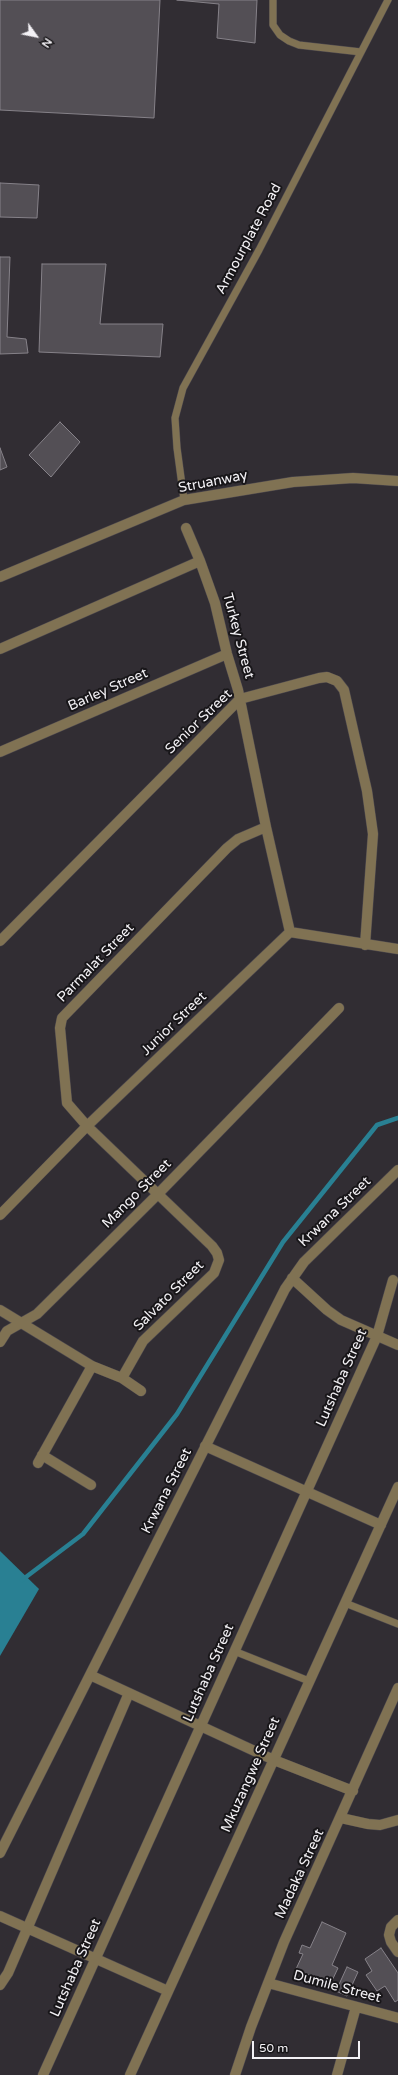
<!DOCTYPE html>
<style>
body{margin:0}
#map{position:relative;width:398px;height:2075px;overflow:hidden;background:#312d33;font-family:"Varela Round",sans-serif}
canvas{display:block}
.north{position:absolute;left:16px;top:16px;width:40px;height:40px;-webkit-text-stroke:3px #181619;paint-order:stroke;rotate:123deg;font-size:11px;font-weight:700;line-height:16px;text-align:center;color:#f3f1f5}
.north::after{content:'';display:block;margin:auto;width:14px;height:18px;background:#f3f1f5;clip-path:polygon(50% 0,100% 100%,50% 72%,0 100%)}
.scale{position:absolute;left:252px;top:2041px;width:108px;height:18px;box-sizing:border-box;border:2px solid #f3f1f5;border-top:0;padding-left:5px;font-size:12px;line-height:14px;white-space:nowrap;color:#f3f1f5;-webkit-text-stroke:3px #181619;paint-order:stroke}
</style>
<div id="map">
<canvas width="398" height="2075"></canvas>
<div class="north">N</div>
<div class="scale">50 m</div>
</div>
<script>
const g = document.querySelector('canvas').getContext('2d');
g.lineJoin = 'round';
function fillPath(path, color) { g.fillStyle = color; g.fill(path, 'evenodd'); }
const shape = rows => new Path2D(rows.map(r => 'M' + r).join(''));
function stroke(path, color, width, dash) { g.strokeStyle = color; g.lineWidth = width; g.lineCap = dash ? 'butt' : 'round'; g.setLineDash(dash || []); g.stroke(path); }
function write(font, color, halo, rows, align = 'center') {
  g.font = font + ' "Varela Round",sans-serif'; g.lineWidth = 4; g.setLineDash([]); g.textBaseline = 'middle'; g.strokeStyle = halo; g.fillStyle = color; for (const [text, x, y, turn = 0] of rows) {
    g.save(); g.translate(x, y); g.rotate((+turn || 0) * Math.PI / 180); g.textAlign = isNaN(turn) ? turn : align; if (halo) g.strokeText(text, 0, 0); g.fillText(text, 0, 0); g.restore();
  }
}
fillPath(shape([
 [0,1551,39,1589,0,1656]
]), '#298093');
stroke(shape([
 [22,1580,83,1534,177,1414,283,1242,377,1125,398,1118]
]), '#298093', 4.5);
const building = shape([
 [0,0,160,0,154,118,0,110,0,0],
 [177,0,257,0,255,43,217,38,219,4,177,0],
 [0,183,39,185,37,218,0,217,0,183],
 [0,257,10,257,7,337,26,339,28,353,0,354,0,257],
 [42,264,106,264,100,324,163,324,160,357,39,352,42,264],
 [60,422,80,442,51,477,29,455,60,422],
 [0,448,7,467,0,470,0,448],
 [322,1922,346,1933,332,1965,338,1968,330,1985,296,1969,303,1954,299,1953,302,1945,310,1948,322,1922],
 [381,1948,398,1973,398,2000,395,2002,385,1986,377,1991,366,1975,372,1971,365,1959,381,1948],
 [347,1967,358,1972,347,1996,336,1991,347,1967]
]);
fillPath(building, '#534f55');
stroke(building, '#868289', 1);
const service = shape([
 [273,0,273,25,280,35,289,41,299,45,361,52],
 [184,500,177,448,175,418,183,388,259,250,388,0],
 [345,1603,398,1624],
 [234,1651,309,1681]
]);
const minor = shape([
 [186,528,200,561],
 [0,649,200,561,215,603,227,654,238,690,266,827,290,932],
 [0,752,227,654],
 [0,941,240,699,319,678,327,677,337,681,344,690,367,791,373,834,365,945],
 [0,1215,87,1126,290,932,398,949],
 [292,1278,327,1310,341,1320,398,1345],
 [0,1310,92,1366,122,1378,141,1391],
 [0,1342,7,1331,37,1314,158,1194,339,1008],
 [122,1378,143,1341,214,1273,219,1260,217,1253,212,1246,87,1126,67,1103,60,1028,62,1018,227,848,238,839,266,827],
 [205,1446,381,1525],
 [42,1455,91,1485],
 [38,1463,92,1366],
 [90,1675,274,1760,353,1791],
 [341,1818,368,1824,380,1825,398,1820],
 [0,1853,285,1289,304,1262,398,1170],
 [0,1916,168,1991],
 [398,1920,391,1927,389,1935,391,1942,398,1952],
 [268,1983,398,2018],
 [0,1985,8,1973,129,1693],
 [43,2075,377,1336,393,1280],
 [130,2075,398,1487],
 [235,2075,251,2027,284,1942,398,1688],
 [337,2075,356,2007]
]);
const tertiary = shape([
 [0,577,184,500,293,482,353,478,398,481]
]);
stroke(service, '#4c484e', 8);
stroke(minor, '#4c484e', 11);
stroke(tertiary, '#4c484e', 11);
stroke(service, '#807253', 7);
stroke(minor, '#807253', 10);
stroke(tertiary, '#807253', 10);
write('14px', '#f3f1f5', '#181619', [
 ["Armourplate Road",249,239,-62],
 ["Struanway",213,482,-11],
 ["Turkey Street",238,636,75],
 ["Barley Street",108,690,-24],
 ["Senior Street",199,722,-44],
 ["Parmalat Street",96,963,-46],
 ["Junior Street",174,1024,-44],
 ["Mango Street",137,1194,-45],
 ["Krwana Street",335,1212,-44],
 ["Salvato Street",169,1296,-45],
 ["Lutshaba Street",342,1378,-66],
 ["Krwana Street",167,1491,-63],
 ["Lutshaba Street",209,1673,-66],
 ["Mkuzangwe Street",251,1775,-66],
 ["Madaka Street",300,1874,-65],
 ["Lutshaba Street",76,1968,-66],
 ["Dumile Street",337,1987,15]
]);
</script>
